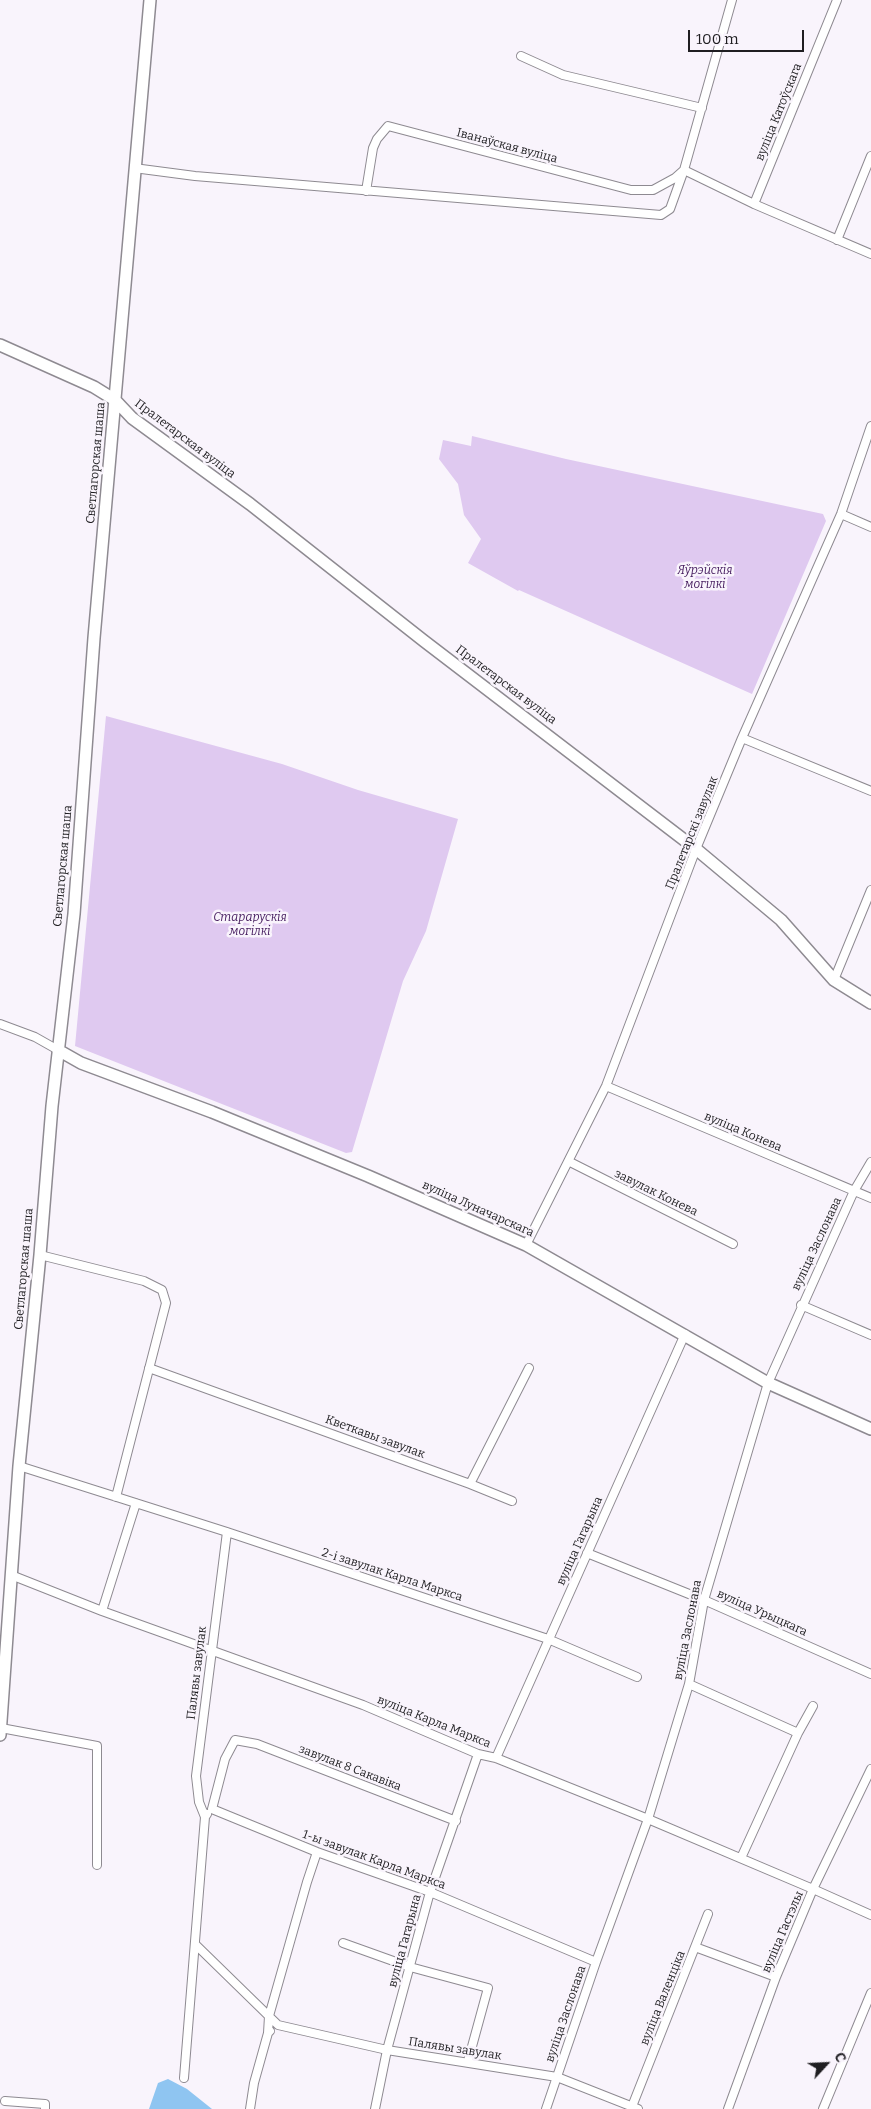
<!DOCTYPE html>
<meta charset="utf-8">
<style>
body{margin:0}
#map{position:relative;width:871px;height:2109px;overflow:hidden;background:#f9f4fc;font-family:Bitter,serif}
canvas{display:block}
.north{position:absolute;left:801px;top:2039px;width:50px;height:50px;-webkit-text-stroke:4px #f9f4fc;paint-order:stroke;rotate:65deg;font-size:14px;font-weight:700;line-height:20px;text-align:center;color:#1f1e21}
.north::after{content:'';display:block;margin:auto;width:18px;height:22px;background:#1f1e21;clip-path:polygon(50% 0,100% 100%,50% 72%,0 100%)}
.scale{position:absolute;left:688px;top:30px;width:116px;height:22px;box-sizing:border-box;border:2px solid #1f1e21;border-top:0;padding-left:6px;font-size:15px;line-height:18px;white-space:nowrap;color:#1f1e21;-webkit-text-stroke:4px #f9f4fc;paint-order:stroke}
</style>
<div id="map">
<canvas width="871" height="2109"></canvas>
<div class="north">С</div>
<div class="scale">100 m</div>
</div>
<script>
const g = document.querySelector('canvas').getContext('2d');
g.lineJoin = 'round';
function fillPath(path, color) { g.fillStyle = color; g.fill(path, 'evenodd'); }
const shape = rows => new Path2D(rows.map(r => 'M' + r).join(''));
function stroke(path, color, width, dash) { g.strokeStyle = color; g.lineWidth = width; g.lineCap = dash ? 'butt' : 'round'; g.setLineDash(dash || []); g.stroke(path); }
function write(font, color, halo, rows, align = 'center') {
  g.font = font + ' Bitter,serif'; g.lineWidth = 5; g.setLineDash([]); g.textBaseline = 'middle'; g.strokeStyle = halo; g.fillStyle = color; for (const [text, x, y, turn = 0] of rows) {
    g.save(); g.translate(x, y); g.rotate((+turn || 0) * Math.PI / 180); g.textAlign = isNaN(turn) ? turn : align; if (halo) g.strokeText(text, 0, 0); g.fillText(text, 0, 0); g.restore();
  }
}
fillPath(shape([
 [472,436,566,459,823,514,826,521,752,694,519,590,518,591,468,563,481,539,464,515,458,484,439,459,443,440,471,446],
 [106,716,282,764,358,790,458,819,426,931,403,981,352,1152,346,1153,75,1046]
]), '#dfc9f0');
fillPath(shape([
 [168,2079,187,2089,212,2109,149,2109,158,2083]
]), '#8fc5f1');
const street = shape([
 [521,56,563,75,702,108],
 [134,168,195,176,661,215,670,209,684,170,754,204,871,254],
 [366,191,373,148,377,139,388,126,631,190,653,190,675,178,684,170,732,0],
 [754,204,837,0],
 [837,240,871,156],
 [841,514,871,527],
 [742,738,871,791],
 [834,980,871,890],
 [0,1024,35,1037,58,1050],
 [606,1086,871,1198],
 [570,1162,733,1244],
 [526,1245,606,1086,696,849,742,738,841,514,871,426],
 [40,1255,144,1281,162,1290,166,1303,116,1497],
 [801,1305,871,1335],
 [149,1368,470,1484,529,1368],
 [19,1466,227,1532,548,1639,637,1677],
 [470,1484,512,1501],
 [587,1553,704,1600,871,1674],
 [11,1575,102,1611,363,1705,478,1754,496,1758,648,1819,813,1889,871,1915],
 [102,1611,136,1503],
 [689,1684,798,1733],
 [1,1728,97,1746,97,1865],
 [496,1758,685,1334],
 [205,1817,199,1802,196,1776,227,1532],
 [456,1821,257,1744,235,1740,225,1759,212,1809,317,1852,430,1892,596,1962],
 [741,1858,798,1733,813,1706],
 [343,1943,410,1967,488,1988,468,2061],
 [196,1945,278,2025,387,2050,557,2077,638,2109],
 [695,1947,708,1914],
 [268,2033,269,2016,307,1882,317,1852],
 [184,2078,205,1817,207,1814],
 [5,2101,45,2104,45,2109],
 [250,2109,254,2083,268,2033,270,2031],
 [375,2109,387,2050,430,1892,478,1754],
 [546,2109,596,1962,648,1819,689,1684,704,1600,768,1383,854,1191,871,1162],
 [631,2109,695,1947,776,1977],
 [728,2109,776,1977,813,1889,871,1769],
 [823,2109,871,1993]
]);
const secondary = shape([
 [0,345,94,387,115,400,132,418,250,504,424,641,696,849,781,920,834,980,871,1003],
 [58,1050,81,1063,212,1112,368,1176,526,1245,768,1383,871,1429],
 [0,1735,19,1466,40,1255,52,1106,74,914,94,638,150,0]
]);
stroke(street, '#8e8a91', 10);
stroke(secondary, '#8e8a91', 14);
stroke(street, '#fff', 8);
stroke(secondary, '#fff', 11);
write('12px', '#1f1e21', '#f9f4fc', [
 ["вуліца Катоўскага",779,112,-68],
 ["Іванаўская вуліца",507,146,15],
 ["Пралетарская вуліца",185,439,37],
 ["Светлагорская шаша",96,463,-85],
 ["Пралетарская вуліца",506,685,37],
 ["Пралетарскі завулак",692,833,-68],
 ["Светлагорская шаша",63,866,-85],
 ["вуліца Конева",743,1132,23],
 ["завулак Конева",656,1193,26],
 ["вуліца Луначарскага",478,1209,24],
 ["вуліца Заслонава",817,1244,-65],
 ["Светлагорская шаша",24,1269,-85],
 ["Кветкавы завулак",375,1437,20],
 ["вуліца Гагарына",580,1541,-66],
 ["2-і завулак Карла Маркса",392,1575,18],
 ["вуліца Урыцкага",762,1613,24],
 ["вуліца Заслонава",688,1630,-79],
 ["Палявы завулак",197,1673,-83],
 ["вуліца Карла Маркса",434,1722,22],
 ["завулак 8 Сакавіка",350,1768,21],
 ["1-ы завулак Карла Маркса",374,1860,20],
 ["вуліца Гастэлы",783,1932,-67],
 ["вуліца Гагарына",405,1941,-75],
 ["вуліца Валенціка",663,1998,-68],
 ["вуліца Заслонава",566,2014,-71],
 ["Палявы завулак",455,2049,9]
]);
write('italic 12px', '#492162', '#f9f4fc', [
 ["Яўрэйскія",705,571],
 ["могілкі",705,585],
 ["Старарускія",250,918],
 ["могілкі",250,932]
]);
</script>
